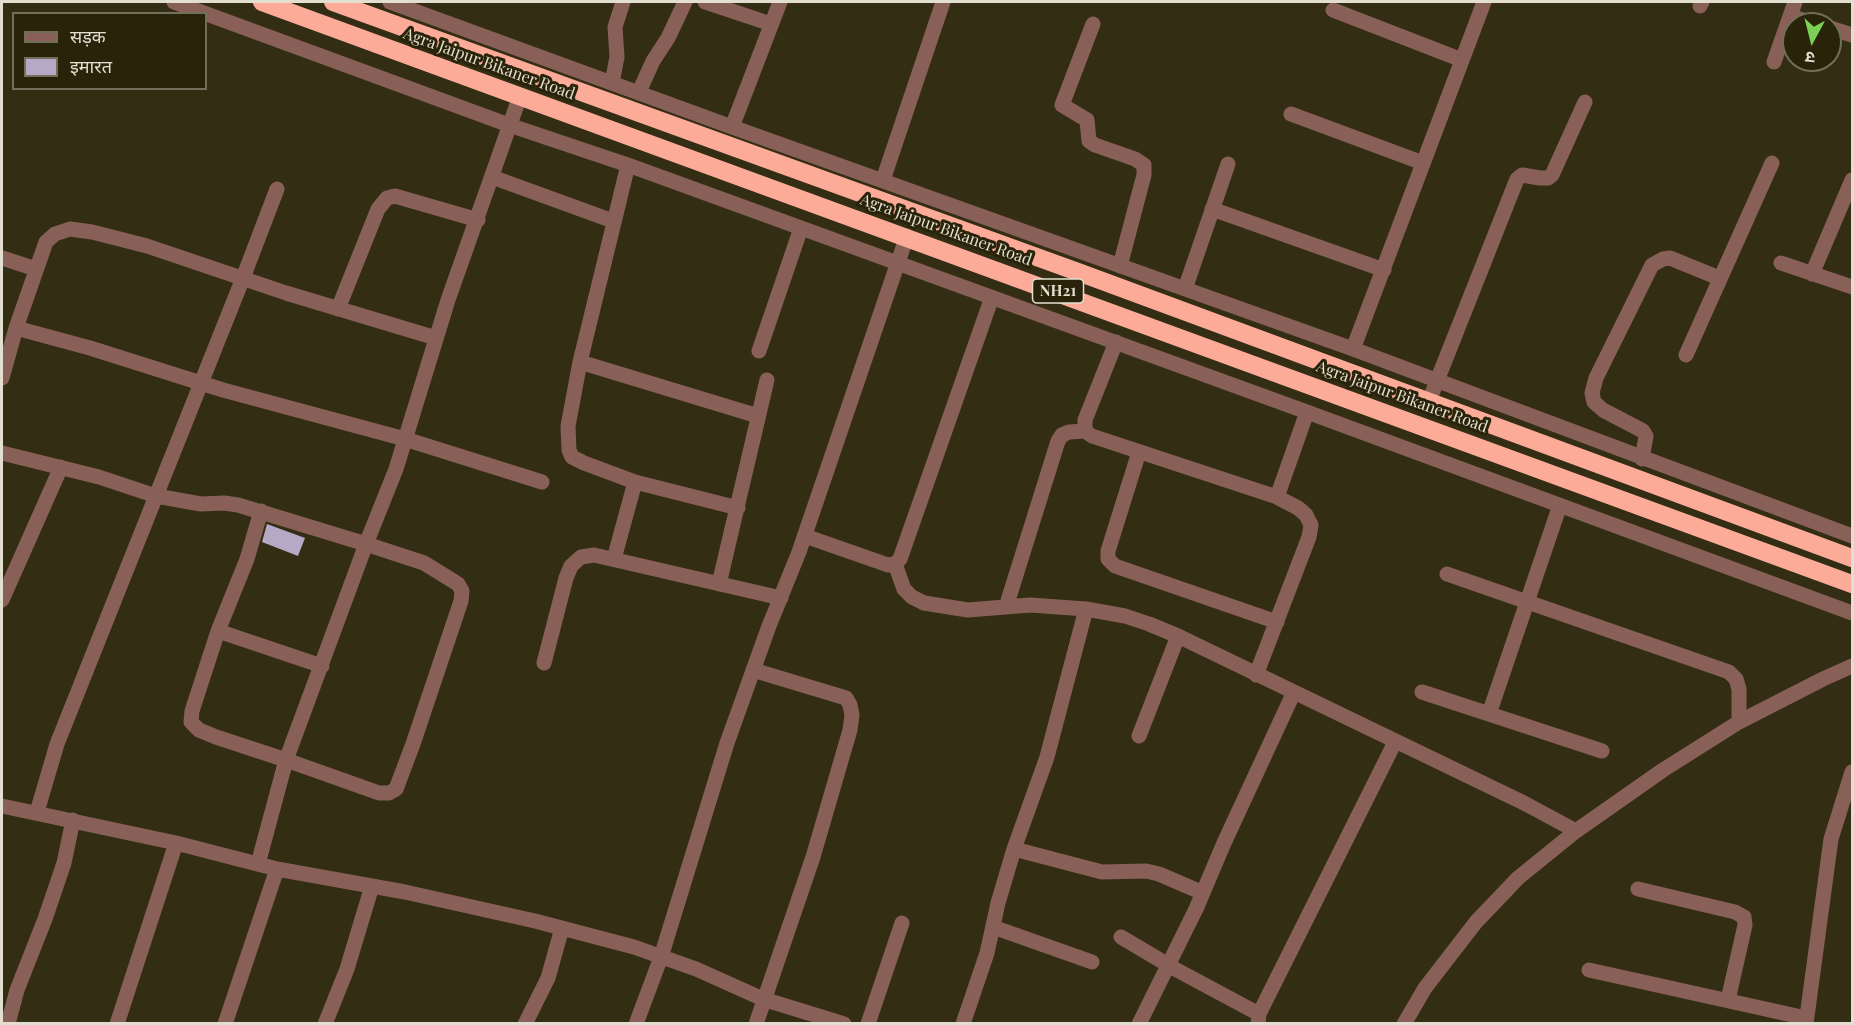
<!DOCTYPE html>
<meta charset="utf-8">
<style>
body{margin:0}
#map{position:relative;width:1854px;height:1025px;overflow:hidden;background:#332d14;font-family:"Playfair Display","Noto Sans Devanagari",serif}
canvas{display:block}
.frame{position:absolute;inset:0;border:3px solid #e3dfd0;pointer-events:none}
.legend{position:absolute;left:12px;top:12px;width:195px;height:78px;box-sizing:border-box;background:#29230a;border:2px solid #736e59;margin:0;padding:8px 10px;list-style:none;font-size:18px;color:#e3dfd0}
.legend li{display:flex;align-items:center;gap:12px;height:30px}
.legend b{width:30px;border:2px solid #736e59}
.north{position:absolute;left:1782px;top:12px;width:60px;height:60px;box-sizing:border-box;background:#29230a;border:2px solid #736e59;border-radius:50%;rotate:187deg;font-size:16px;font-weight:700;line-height:24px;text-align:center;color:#e3dfd0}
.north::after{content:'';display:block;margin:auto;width:21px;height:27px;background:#7ad156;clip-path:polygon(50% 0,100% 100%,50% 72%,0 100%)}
</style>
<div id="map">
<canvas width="1854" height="1025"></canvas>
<div class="frame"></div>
<ul class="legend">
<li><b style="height:8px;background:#896057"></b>सड़क</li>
<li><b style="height:16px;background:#b5a9c5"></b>इमारत</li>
</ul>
<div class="north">उ</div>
</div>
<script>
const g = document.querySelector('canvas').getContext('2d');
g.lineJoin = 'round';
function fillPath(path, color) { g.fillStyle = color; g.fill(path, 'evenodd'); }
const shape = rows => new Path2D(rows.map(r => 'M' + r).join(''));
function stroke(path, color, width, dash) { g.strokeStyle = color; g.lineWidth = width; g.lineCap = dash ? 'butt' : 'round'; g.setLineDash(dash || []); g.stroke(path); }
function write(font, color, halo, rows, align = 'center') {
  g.font = font + ' "Playfair Display",serif'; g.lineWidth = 6; g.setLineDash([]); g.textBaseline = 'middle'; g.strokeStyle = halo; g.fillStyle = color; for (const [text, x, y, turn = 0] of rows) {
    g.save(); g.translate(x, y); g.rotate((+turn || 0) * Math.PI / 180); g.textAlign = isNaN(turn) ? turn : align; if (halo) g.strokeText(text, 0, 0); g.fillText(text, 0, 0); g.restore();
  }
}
fillPath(shape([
 [267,524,305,538,298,556,262,542]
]), '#b5a9c5');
stroke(shape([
 [174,2,509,125,628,165,1307,412,1852,613],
 [390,2,732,127,1353,349,1852,536],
 [705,2,771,24],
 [1700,6,1702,2],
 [1333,10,1462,60],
 [1790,16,1815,24],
 [1093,24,1062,105,1087,120,1089,141,1095,145,1135,159,1144,165,1144,175,1120,266],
 [1830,28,1852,35],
 [1774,62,1795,2],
 [612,83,617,57,615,27,623,2],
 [639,92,653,61,668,38,685,2],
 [1291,114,1423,163],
 [732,127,780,2],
 [628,165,580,362,568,426,569,450,572,457,584,463,635,482,738,508],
 [492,177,613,221],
 [883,180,943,2],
 [1212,209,1384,270],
 [2,258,36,269],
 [1781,263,1852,287],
 [1812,274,1852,180],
 [1185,289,1228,164],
 [338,309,378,209,387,198,395,196,478,220],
 [16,328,90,348,223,390,405,439,542,482],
 [1116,342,1085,420,1085,431,1092,436,1277,497,1298,508,1306,515,1311,525,1309,537,1256,675],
 [1353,349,1484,2],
 [759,351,801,228],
 [1686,355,1772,163],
 [580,362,758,416],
 [2,378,16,328,46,242,55,234,70,229,92,232,147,246,286,293,436,338],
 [1429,401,1517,179,1522,175,1540,178,1548,178,1552,175,1585,102],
 [1139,452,1108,551,1108,559,1115,566,1277,622],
 [2,453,99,477,156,496,201,504,224,503,238,505,366,544,396,469,448,300,520,96],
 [1642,459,1646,436,1643,431,1603,410,1594,402,1592,393,1596,378,1652,265,1663,259,1670,258,1719,278],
 [1277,497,1307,412],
 [805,536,888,565,895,564,900,559,992,297],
 [614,559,635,482],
 [895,564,904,589,912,597,924,603,968,610,1030,605,1086,609],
 [1447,574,1729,672,1736,679,1739,689,1739,722],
 [719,584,767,380],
 [2,600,61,467],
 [1006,607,1058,441,1062,435,1069,432,1085,431],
 [218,631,322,666],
 [544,663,566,578,571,566,581,557,594,555,781,598],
 [753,670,846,698,850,705,852,715,850,730,813,857,756,1024],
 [1422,692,1602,751],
 [1489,714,1560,505],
 [1139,736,1178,636],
 [2,806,176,843,277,869,405,892,535,921,634,947,696,969,763,999,844,1024],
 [37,812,57,744,243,278,277,189],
 [1014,849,1102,872,1146,871,1159,874,1203,893],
 [258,864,286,760,366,544,424,563,458,584,462,591,461,601,413,744,396,789,389,793,379,793,334,777,286,760,216,737,199,730,191,722,192,711,218,631,247,559,261,511],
 [1638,889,1735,912,1744,917,1745,925,1728,1000],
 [993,927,1092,962],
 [1121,937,1175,969,1259,1014,1258,1024],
 [1589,970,1806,1018],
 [1259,1014,1395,742],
 [8,1024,17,990,45,919,64,863,73,820],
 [117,1024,176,843],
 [225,1024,277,869],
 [325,1024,347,969,372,886],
 [525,1024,548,978,562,928],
 [636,1024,661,957,727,743,769,626,799,552,907,236],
 [868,1024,902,923],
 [963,1024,987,953,998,903,1014,849,1047,757,1086,609,1125,616,1149,624,1178,636,1524,803,1576,831],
 [1139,1024,1196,909,1224,843,1294,692],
 [1404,1024,1425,988,1476,922,1518,878,1576,831,1663,770,1739,722,1823,679,1852,666],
 [1806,1024,1831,839,1852,772]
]), '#896057', 15);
stroke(shape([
 [262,2,1852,584],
 [333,2,1078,272,1852,558]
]), '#fcab99', 18);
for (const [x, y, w] of [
 [1058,291,51]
]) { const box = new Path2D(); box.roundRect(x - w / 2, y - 12, w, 24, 4.5); g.fillStyle = '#29230a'; g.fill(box); stroke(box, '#e3dfd0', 1.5); }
write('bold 15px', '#e3dfd0', null, [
 ["NH21",1058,291]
]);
write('16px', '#e3dfd0', '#29230a', [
 ["Agra Jaipur Bikaner Road",489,64,20],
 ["Agra Jaipur Bikaner Road",946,230,20],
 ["Agra Jaipur Bikaner Road",1402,397,20]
]);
</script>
